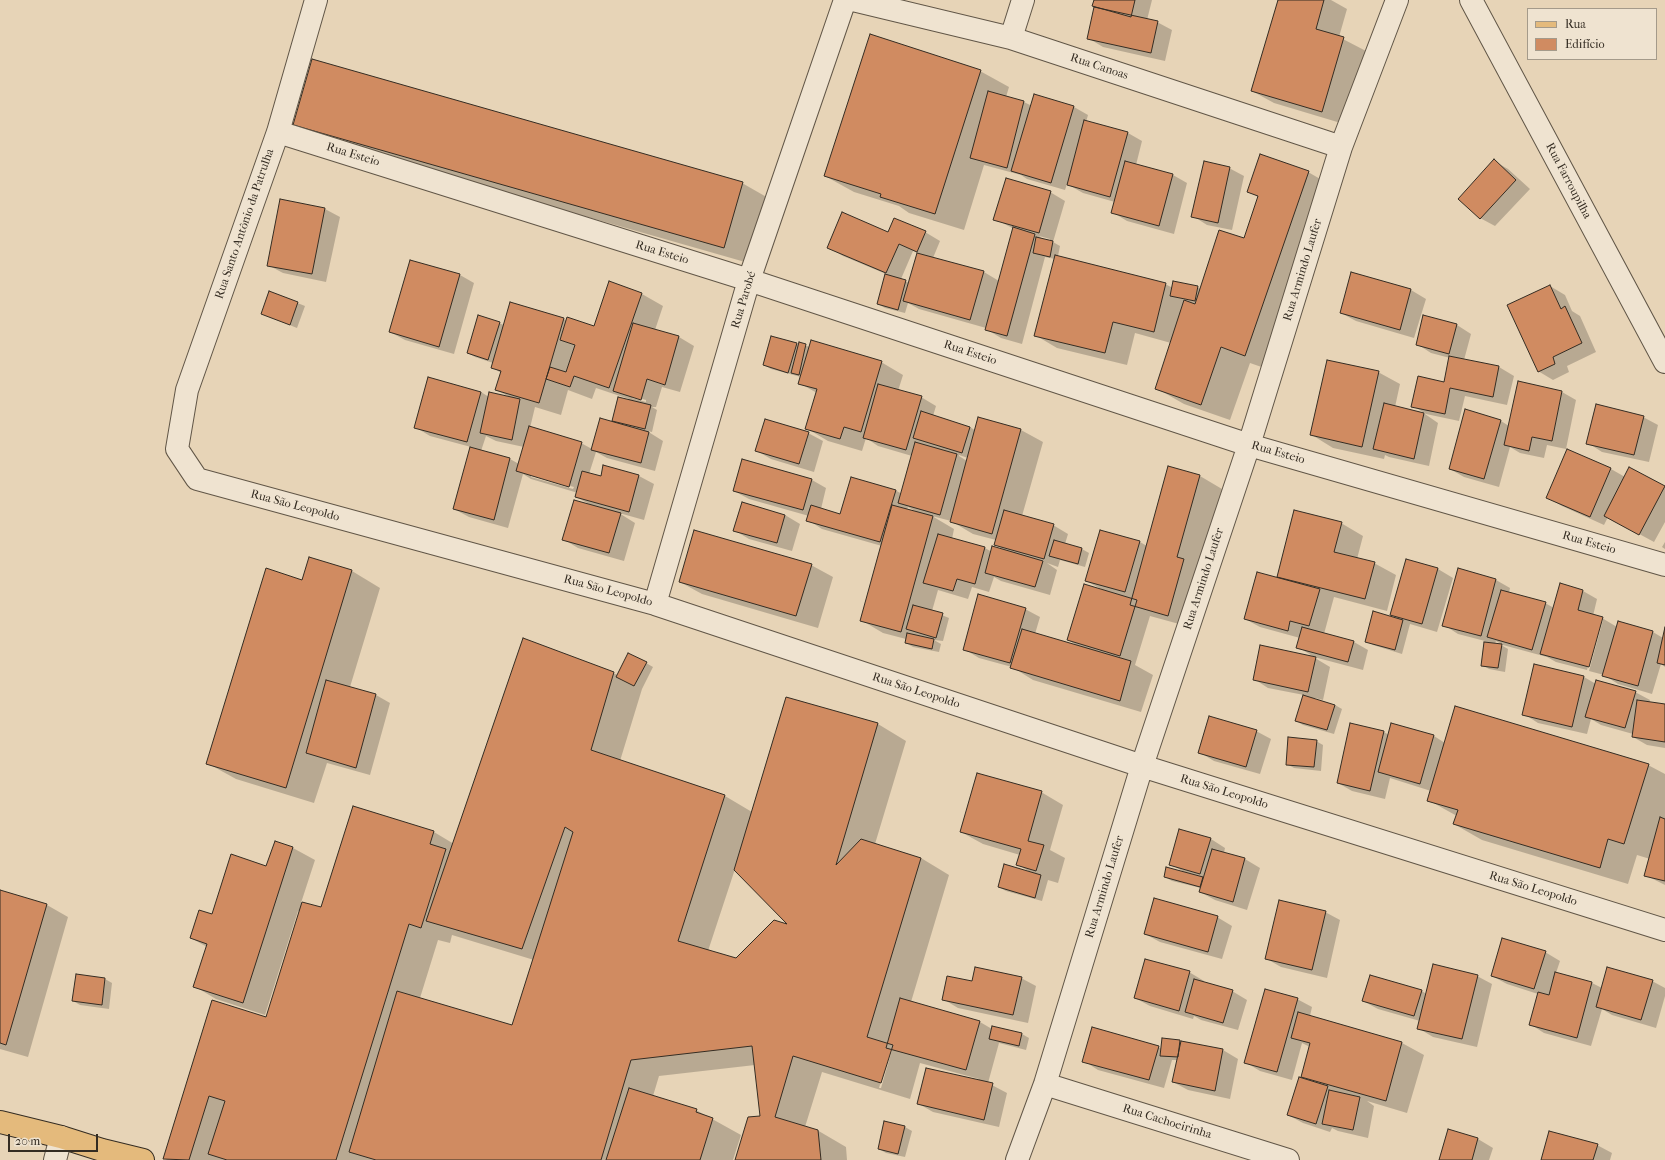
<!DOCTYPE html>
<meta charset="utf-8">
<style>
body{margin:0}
#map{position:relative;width:1665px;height:1160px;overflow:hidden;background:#e7d4b7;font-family:"IM FELL French Canon",serif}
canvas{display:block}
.legend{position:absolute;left:1527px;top:8px;width:130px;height:52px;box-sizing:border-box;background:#efe3d0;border:1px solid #a49a8a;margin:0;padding:5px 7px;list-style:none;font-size:12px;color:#342c22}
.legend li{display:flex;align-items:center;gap:8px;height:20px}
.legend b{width:20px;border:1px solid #a49a8a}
.scale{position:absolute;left:8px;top:1134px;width:90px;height:18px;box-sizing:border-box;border:2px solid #342c22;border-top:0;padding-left:5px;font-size:12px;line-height:14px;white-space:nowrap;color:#342c22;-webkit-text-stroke:3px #efe3d0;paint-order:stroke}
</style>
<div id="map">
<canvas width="1665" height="1160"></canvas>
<ul class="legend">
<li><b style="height:5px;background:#e4ba7c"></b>Rua</li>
<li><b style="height:11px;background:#d08b61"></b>Edifício</li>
</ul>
<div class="scale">20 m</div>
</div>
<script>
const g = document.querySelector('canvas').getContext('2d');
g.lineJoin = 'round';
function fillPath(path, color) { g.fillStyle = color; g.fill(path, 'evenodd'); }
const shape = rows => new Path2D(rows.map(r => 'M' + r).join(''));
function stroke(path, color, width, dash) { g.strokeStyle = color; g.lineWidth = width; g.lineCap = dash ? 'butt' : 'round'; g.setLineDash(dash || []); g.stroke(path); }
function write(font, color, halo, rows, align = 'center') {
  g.font = font + ' "IM FELL French Canon",serif'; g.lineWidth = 3.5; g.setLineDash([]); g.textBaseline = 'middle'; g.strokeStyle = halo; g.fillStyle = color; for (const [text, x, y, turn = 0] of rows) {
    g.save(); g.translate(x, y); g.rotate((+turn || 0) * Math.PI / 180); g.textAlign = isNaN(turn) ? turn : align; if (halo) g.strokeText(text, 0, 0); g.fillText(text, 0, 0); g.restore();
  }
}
fillPath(shape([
 [1095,0,1152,0,1147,20,1157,22,1172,30,1165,61,1103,47,1088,38,1095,7],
 [1279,0,1331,0,1347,9,1339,37,1366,51,1344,124,1274,103,1252,91],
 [980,71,1009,87,1006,97,1024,102,1032,106,1074,107,1088,115,1086,122,1128,133,1142,141,1136,165,1173,175,1187,183,1174,234,1127,221,1112,212,1115,202,1083,193,1067,184,1065,190,1027,179,1021,175,984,165,964,230,909,213,899,206,854,192,825,176],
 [294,124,742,183,770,199,752,264,322,141],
 [1494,161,1508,169,1530,189,1495,226,1480,218],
 [1229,168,1244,176,1232,230,1207,225,1193,216],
 [1308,172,1336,188,1273,371,1250,363,1230,420,1184,404,1156,388,1171,343,1135,333,1127,365,1057,348,1035,335,1055,259,1045,257,1022,344,1001,338,986,329,986,328,919,309,908,303,905,313,885,308,878,304,886,274,843,256,828,247,889,233,925,232,940,241,933,258,984,272,999,281,1014,229,995,219,1050,192,1065,201,1053,242,1060,246,1058,256,1165,284,1173,288,1197,287,1201,289,1244,240,1258,197,1249,192],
 [1039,236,1050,239,1050,241,1044,240],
 [913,251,918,253,909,283,901,279],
 [281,200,325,209,340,217,326,282,283,273,268,265],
 [1352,273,1411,290,1426,299,1414,338,1356,321,1341,313],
 [460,275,474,283,454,354,405,340,390,332],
 [1550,286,1565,295,1572,311,1580,316,1596,352,1567,366,1569,372,1553,380,1538,371],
 [270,292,305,306,297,328,262,314],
 [642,294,663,306,655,330,679,337,694,346,680,392,662,387,656,407,652,407,657,410,652,432,647,431,663,441,655,471,607,458,596,452,589,474,601,477,604,466,639,476,654,484,644,520,619,513,635,523,624,561,578,548,563,539,591,505,576,497,578,493,531,479,523,474,508,528,469,517,454,509,471,447,430,436,415,427,481,392,489,397,510,397,496,390,501,373,492,367,493,363,475,357,468,353,499,323,504,325,563,319,594,328],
 [596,388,629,399,613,420,619,424,592,449,581,443,530,428,535,407,561,415,568,390,592,399],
 [632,396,646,400,646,402,632,398],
 [486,436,496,441,524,447,519,464,510,459,481,451],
 [531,475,574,487,573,489,531,477],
 [1424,316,1457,325,1471,334,1464,360,1499,367,1514,376,1507,405,1465,396,1459,421,1426,414,1413,406,1445,383,1450,358,1431,353,1417,344],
 [797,344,881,362,903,375,898,391,921,397,936,406,933,416,970,427,976,431,1021,430,1043,442,1022,516,1053,525,1068,534,1065,544,1082,549,1089,553,1085,567,1060,560,1058,567,1047,563,1057,570,1050,595,1001,581,994,577,989,592,972,587,968,599,938,590,932,611,949,618,943,641,934,640,941,644,939,652,913,647,906,643,906,639,883,633,861,620,882,546,822,529,808,520,809,516,749,499,734,491,742,460,812,480,826,488,821,509,841,515,895,490,902,494,912,456,878,446,866,438,862,451,828,441,806,428,817,393,799,383,801,377,771,369,764,365],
 [959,455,968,458,967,461,959,456],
 [908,507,915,511,907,510],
 [932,516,951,521,973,534,996,540,995,544,1005,551,992,552,985,548,952,539,954,529],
 [1378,372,1400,384,1395,407,1425,414,1438,423,1429,466,1389,457,1385,455,1384,459,1333,448,1312,435],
 [1562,392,1576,400,1566,449,1547,445,1544,458,1520,453,1510,447,1499,487,1464,477,1450,469,1501,421,1509,426],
 [1643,417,1658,425,1649,462,1602,452,1588,443],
 [808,433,823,441,814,472,771,459,757,451],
 [1568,450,1611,469,1625,477,1630,468,1665,487,1665,522,1654,542,1608,517,1604,525,1562,506,1547,497],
 [1168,468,1200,476,1222,489,1199,569,1190,627,1150,616,1135,665,1153,675,1141,712,1033,680,1012,667,979,658,964,649,1025,609,1040,617,1035,634,1078,646,1068,640,1103,590,1086,581,1140,542,1147,546],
 [743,503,785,515,800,524,792,551,749,539,734,530],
 [1341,523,1363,536,1357,559,1374,563,1396,575,1387,611,1334,597,1324,634,1354,642,1368,650,1363,670,1314,657,1298,647,1300,638,1260,627,1245,619,1284,580,1278,576],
 [1665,542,1665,549,1662,547],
 [310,559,352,571,380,588,350,687,376,695,390,703,370,775,327,763,314,803,236,779,207,763,303,581],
 [1407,560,1438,569,1453,578,1437,632,1410,624,1402,654,1373,645,1366,641,1398,619,1391,615],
 [811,565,833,577,818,628,702,594,680,582],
 [1459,570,1496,580,1510,588,1509,593,1545,603,1554,608,1561,585,1583,591,1597,599,1593,616,1602,618,1617,627,1618,622,1653,632,1663,638,1665,631,1665,667,1661,664,1652,694,1618,684,1604,675,1589,671,1603,620,1601,620,1587,670,1556,662,1547,657,1503,645,1496,641,1495,644,1501,645,1508,649,1505,672,1489,669,1482,665,1485,641,1458,634,1444,625],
 [524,640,618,675,646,663,653,667,642,689,620,761,725,796,752,812,878,724,906,741,875,844,921,858,949,875,911,1002,980,1022,992,1029,1022,1034,1029,1038,1026,1050,999,1043,988,1083,1007,1093,999,1127,933,1112,919,1104,979,1081,979,1079,920,1063,910,1099,822,1072,805,1127,817,1130,846,1147,847,1160,737,1160,761,1117,755,1065,659,1076,653,1096,696,1110,741,1135,733,1160,167,1160,164,1158,213,1001,267,1018,300,912,298,911,265,1015,216,999,194,986,207,947,191,938,212,915,267,867,275,842,293,848,315,860,301,903,322,909,434,832,454,844],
 [735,869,790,926,736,960,708,951],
 [452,935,534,960,512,1027,420,998,438,940,450,943],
 [890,1050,892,1050,881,1088,879,1088],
 [1315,658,1330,667,1323,700,1315,698,1314,700,1335,705,1342,709,1334,734,1303,725,1296,721,1304,695,1268,688,1254,679],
 [1535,666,1584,677,1596,684,1635,692,1650,700,1649,703,1665,705,1665,748,1647,745,1633,737,1633,734,1601,725,1591,719,1587,734,1538,723,1524,714],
 [1351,724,1384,732,1389,735,1392,725,1434,736,1445,743,1648,765,1665,774,1665,885,1645,875,1650,859,1637,855,1628,884,1482,840,1454,824,1457,816,1428,800,1431,791,1390,778,1385,799,1352,791,1338,783],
 [1256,731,1271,739,1260,774,1214,761,1199,752],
 [1316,741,1323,745,1321,771,1294,768,1287,764],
 [1041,792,1063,805,1050,850,1065,858,1058,883,1048,880,1042,901,1006,891,999,887,1030,872,1017,864,1020,855,983,844,961,832],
 [1211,839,1225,848,1224,853,1245,859,1260,868,1247,910,1215,900,1200,892,1201,888,1172,881,1165,877,1184,872,1170,864],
 [0,891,47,905,68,917,28,1057,0,1049],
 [1325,912,1340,920,1327,978,1281,967,1267,959],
 [1217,917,1232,926,1222,959,1160,942,1145,934],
 [1545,952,1560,961,1556,973,1592,983,1602,988,1652,981,1665,988,1665,996,1656,1028,1612,1015,1602,1009,1591,1046,1544,1033,1530,1024,1538,994,1507,984,1492,976],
 [1189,972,1204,981,1203,983,1232,991,1247,1000,1238,1030,1201,1020,1194,1016,1193,1019,1150,1006,1135,998],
 [77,975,105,979,112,983,109,1009,80,1005,73,1001],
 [1477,976,1492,984,1477,1047,1433,1037,1418,1028,1420,1021,1378,1009,1363,1001,1422,991,1426,994],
 [1021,978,1036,986,1028,1023,958,1008,943,999,973,982],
 [1297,999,1312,1007,1310,1016,1402,1043,1424,1055,1407,1113,1367,1101,1374,1106,1368,1138,1338,1131,1332,1128,1330,1132,1303,1123,1288,1115,1308,1080,1302,1076,1310,1047,1302,1043,1292,1080,1260,1071,1245,1062],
 [1180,1041,1223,1050,1238,1059,1230,1099,1188,1090,1173,1082,1178,1060,1172,1060,1164,1088,1098,1070,1084,1061,1158,1047,1162,1049],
 [905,1127,912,1131,905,1157,886,1153,879,1149],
 [1448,1130,1478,1139,1493,1148,1489,1160,1440,1160],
 [1597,1145,1612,1153,1610,1160,1542,1160]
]), '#0003');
const building = shape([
 [1094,0,1135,0,1131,17,1092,6,1094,0],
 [1278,0,1324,0,1316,29,1344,37,1322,112,1251,91,1278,0],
 [1094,7,1158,21,1151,53,1087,39,1094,7],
 [870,34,981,70,935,214,880,197,881,194,824,176,870,34],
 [312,59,743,182,724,248,293,125,312,59],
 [988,91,1024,101,1007,168,970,158,988,91],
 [1034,94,1074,106,1051,183,1011,171,1034,94],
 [1084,120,1128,132,1110,197,1067,185,1084,120],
 [1260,154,1309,171,1245,356,1221,347,1201,405,1155,389,1184,300,1195,304,1219,230,1244,238,1258,196,1247,192,1260,154],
 [1494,159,1516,180,1480,219,1458,199,1494,159],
 [1125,161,1173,174,1159,226,1111,213,1125,161],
 [1204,161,1230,167,1218,223,1191,217,1204,161],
 [1006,178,1051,191,1039,233,993,220,1006,178],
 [280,199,325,208,312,274,267,266,280,199],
 [842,212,888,232,894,218,926,231,917,252,899,244,886,273,827,248,842,212],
 [1013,227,1035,234,1007,336,985,330,1013,227],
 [1036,237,1053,241,1050,257,1033,253,1036,237],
 [917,253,984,271,970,320,903,301,917,253],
 [1055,255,1166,283,1154,332,1113,322,1105,353,1034,336,1055,255],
 [410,260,460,274,439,347,389,332,410,260],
 [1351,272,1411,289,1400,330,1340,313,1351,272],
 [885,274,906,280,898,310,877,304,885,274],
 [609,281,642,293,609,388,574,376,570,387,546,379,550,367,566,372,575,345,560,340,567,317,594,326,609,281],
 [1173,281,1198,286,1195,301,1170,296,1173,281],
 [1550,285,1561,309,1565,306,1582,343,1553,357,1555,364,1538,372,1507,305,1550,285],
 [269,291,298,302,290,325,261,314,269,291],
 [510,302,564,318,539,403,495,390,501,371,491,368,510,302],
 [478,315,500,322,488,360,467,353,478,315],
 [1423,315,1457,324,1449,354,1416,345,1423,315],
 [633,323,679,336,665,385,647,379,641,400,613,391,633,323],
 [771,336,797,343,788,373,763,365,771,336],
 [811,340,882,361,861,432,844,427,840,439,805,429,817,389,798,384,811,340],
 [799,342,806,344,799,375,791,373,799,342],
 [1449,356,1499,366,1493,397,1450,388,1445,414,1411,407,1418,376,1444,382,1449,356],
 [1327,360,1379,371,1362,447,1310,435,1327,360],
 [428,377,481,392,467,442,414,428,428,377],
 [1518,381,1562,391,1552,441,1532,437,1529,451,1504,445,1518,381],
 [878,384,922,396,906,450,863,438,878,384],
 [489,392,520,399,512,440,480,433,489,392],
 [618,397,651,405,645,429,612,421,618,397],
 [1384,403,1424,413,1414,459,1373,449,1384,403],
 [1596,404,1644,416,1634,455,1586,444,1596,404],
 [1465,409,1501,420,1484,479,1449,469,1465,409],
 [921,411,970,427,962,453,913,438,921,411],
 [978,417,1021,429,992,534,950,522,978,417],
 [600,418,649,432,641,463,591,450,600,418],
 [765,419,809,432,799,464,755,451,765,419],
 [529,426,582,442,569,487,516,471,529,426],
 [915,442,957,454,940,515,898,503,915,442],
 [470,447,510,458,494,520,453,509,470,447],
 [1567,449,1611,468,1590,517,1546,498,1567,449],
 [742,459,812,479,803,510,733,491,742,459],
 [603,465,639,475,629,512,575,497,582,471,601,476,603,465],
 [1168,466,1200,475,1177,557,1184,559,1168,616,1130,605,1168,466],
 [1629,467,1665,486,1639,535,1604,516,1629,467],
 [851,477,896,490,880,542,806,521,811,505,840,514,851,477],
 [574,500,621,513,609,553,562,540,574,500],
 [742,502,785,515,777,543,733,531,742,502],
 [892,505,933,516,901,632,860,621,892,505],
 [1004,510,1054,524,1044,559,994,545,1004,510],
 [1294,510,1342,522,1334,552,1375,562,1365,599,1277,577,1294,510],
 [694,530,812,564,796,616,679,582,694,530],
 [1100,530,1140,541,1125,592,1085,581,1100,530],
 [938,534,985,547,975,584,957,579,953,591,923,583,938,534],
 [1054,540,1082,548,1078,564,1049,556,1054,540],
 [992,546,1043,561,1035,587,985,573,992,546],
 [309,557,352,570,286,788,206,764,266,568,302,580,309,557],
 [1406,559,1438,568,1422,624,1390,615,1406,559],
 [1458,568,1496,579,1481,636,1442,626,1458,568],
 [1257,572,1320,589,1309,626,1290,621,1288,631,1244,619,1257,572],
 [1560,583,1583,590,1578,610,1603,617,1589,667,1540,654,1560,583],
 [1084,584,1137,600,1120,656,1067,640,1084,584],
 [1501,590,1546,602,1532,650,1487,637,1501,590],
 [978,594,1026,608,1010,663,963,650,978,594],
 [913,605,943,613,936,638,906,629,913,605],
 [1373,611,1403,620,1395,650,1365,642,1373,611],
 [1618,621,1653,631,1638,686,1602,676,1618,621],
 [1302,627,1354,641,1348,662,1296,648,1302,627],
 [1665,627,1665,665,1657,663,1665,627],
 [1022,629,1131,661,1120,701,1010,668,1022,629],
 [907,633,934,639,932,649,905,643,907,633],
 [523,638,614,672,591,750,725,795,678,941,736,958,774,920,787,924,734,870,786,697,878,723,836,865,861,839,921,858,867,1037,893,1045,881,1083,793,1056,775,1117,818,1130,821,1160,735,1160,748,1117,760,1116,752,1046,631,1060,601,1160,376,1160,349,1152,397,991,512,1025,573,832,565,827,522,949,426,921,523,638],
 [1484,642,1502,644,1498,668,1481,666,1484,642],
 [1260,645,1316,657,1308,692,1253,680,1260,645],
 [628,653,647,662,634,686,616,677,628,653],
 [1534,664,1584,676,1572,727,1522,715,1534,664],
 [326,680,376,694,356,768,306,753,326,680],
 [1596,680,1636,691,1625,728,1585,717,1596,680],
 [1303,695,1335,705,1327,730,1295,721,1303,695],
 [1637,700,1665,704,1665,742,1632,737,1637,700],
 [1455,706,1649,764,1624,844,1608,839,1600,868,1453,824,1458,810,1427,801,1455,706],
 [1209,716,1257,730,1246,767,1198,753,1209,716],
 [1350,723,1384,731,1370,791,1337,783,1350,723],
 [1391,723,1434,735,1420,784,1378,772,1391,723],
 [1288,737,1317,740,1314,767,1286,765,1288,737],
 [977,773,1042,791,1028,841,1044,845,1036,871,1016,865,1021,849,960,832,977,773],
 [353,806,434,831,430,844,446,849,421,928,409,924,336,1160,227,1160,208,1154,225,1101,209,1096,189,1160,163,1159,212,1000,266,1017,302,902,321,907,353,806],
 [1660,817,1665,819,1665,881,1644,876,1660,817],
 [1179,829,1211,838,1200,874,1169,865,1179,829],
 [275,841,293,847,243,1003,193,987,207,944,190,938,199,910,212,914,231,854,266,866,275,841],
 [1212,849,1245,858,1233,902,1199,892,1212,849],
 [1004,864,1041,875,1035,898,998,887,1004,864],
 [1166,867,1203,877,1200,887,1164,877,1166,867],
 [0,890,47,904,6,1045,0,1043,0,890],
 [1154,898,1218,916,1208,952,1144,934,1154,898],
 [1279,900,1326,911,1312,970,1265,959,1279,900],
 [1502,938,1546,951,1534,989,1491,976,1502,938],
 [1145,959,1190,971,1179,1011,1134,998,1145,959],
 [1433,964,1478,975,1462,1039,1417,1029,1433,964],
 [975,967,1022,977,1013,1015,942,1000,947,976,972,981,975,967],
 [1607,967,1653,980,1641,1020,1596,1007,1607,967],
 [1555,972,1592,982,1577,1038,1529,1025,1538,992,1549,995,1555,972],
 [76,974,105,978,102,1005,72,1001,76,974],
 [1370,975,1422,990,1414,1016,1362,1001,1370,975],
 [1194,979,1233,990,1223,1023,1185,1012,1194,979],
 [1265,989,1298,998,1277,1072,1244,1063,1265,989],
 [900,998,980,1021,966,1070,886,1048,900,998],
 [1298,1012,1402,1042,1386,1101,1301,1077,1310,1043,1291,1038,1298,1012],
 [992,1026,1022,1033,1019,1046,989,1039,992,1026],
 [1092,1027,1159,1046,1149,1080,1082,1062,1092,1027],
 [1162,1038,1180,1040,1178,1057,1160,1056,1162,1038],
 [1181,1041,1223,1049,1215,1091,1172,1082,1181,1041],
 [926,1068,993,1083,984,1120,917,1104,926,1068],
 [1299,1077,1328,1086,1316,1124,1287,1115,1299,1077],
 [629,1088,697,1109,696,1112,713,1118,700,1160,606,1160,629,1088],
 [1329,1090,1360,1097,1353,1130,1322,1124,1329,1090],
 [884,1121,905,1126,898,1154,878,1149,884,1121],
 [1448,1129,1478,1138,1472,1160,1439,1160,1448,1129],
 [1549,1131,1598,1144,1593,1160,1541,1160,1549,1131]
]);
fillPath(building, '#d08b61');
stroke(building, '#342c22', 1);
const minor = shape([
 [316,0,278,132,187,390,177,449,197,479,655,604,1142,766,1665,930],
 [853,0,1011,38,1341,147],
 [1471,0,1665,362],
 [1011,38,1023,0],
 [278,132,749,280,1249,445,1665,565],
 [655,604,749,280,845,0],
 [1045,1084,1288,1160],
 [55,1160,61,1137],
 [1017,1160,1045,1084,1142,766,1249,445,1341,147,1397,0]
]);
const major = shape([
 [0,1122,61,1137,102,1150,143,1160]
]);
stroke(minor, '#615647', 24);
stroke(major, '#342c22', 24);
stroke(minor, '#efe3d0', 22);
stroke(major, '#e4ba7c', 22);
write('12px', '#342c22', '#efe3d0', [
 ["Rua Canoas",1099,67,18],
 ["Rua Esteio",353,155,17],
 ["Rua Farroupilha",1568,181,62],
 ["Rua Santo Antônio da Patrulha",245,224,-71],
 ["Rua Esteio",662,253,17],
 ["Rua Armindo Laufer",1303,270,-73],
 ["Rua Parobé",744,300,-73],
 ["Rua Esteio",970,353,18],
 ["Rua Esteio",1278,453,16],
 ["Rua São Leopoldo",295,506,15],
 ["Rua Esteio",1589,543,16],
 ["Rua Armindo Laufer",1204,579,-72],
 ["Rua São Leopoldo",608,591,15],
 ["Rua São Leopoldo",916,691,18],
 ["Rua São Leopoldo",1224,792,17],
 ["Rua Armindo Laufer",1105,887,-73],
 ["Rua São Leopoldo",1533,889,17],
 ["Rua Cachoeirinha",1167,1122,17]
]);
</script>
